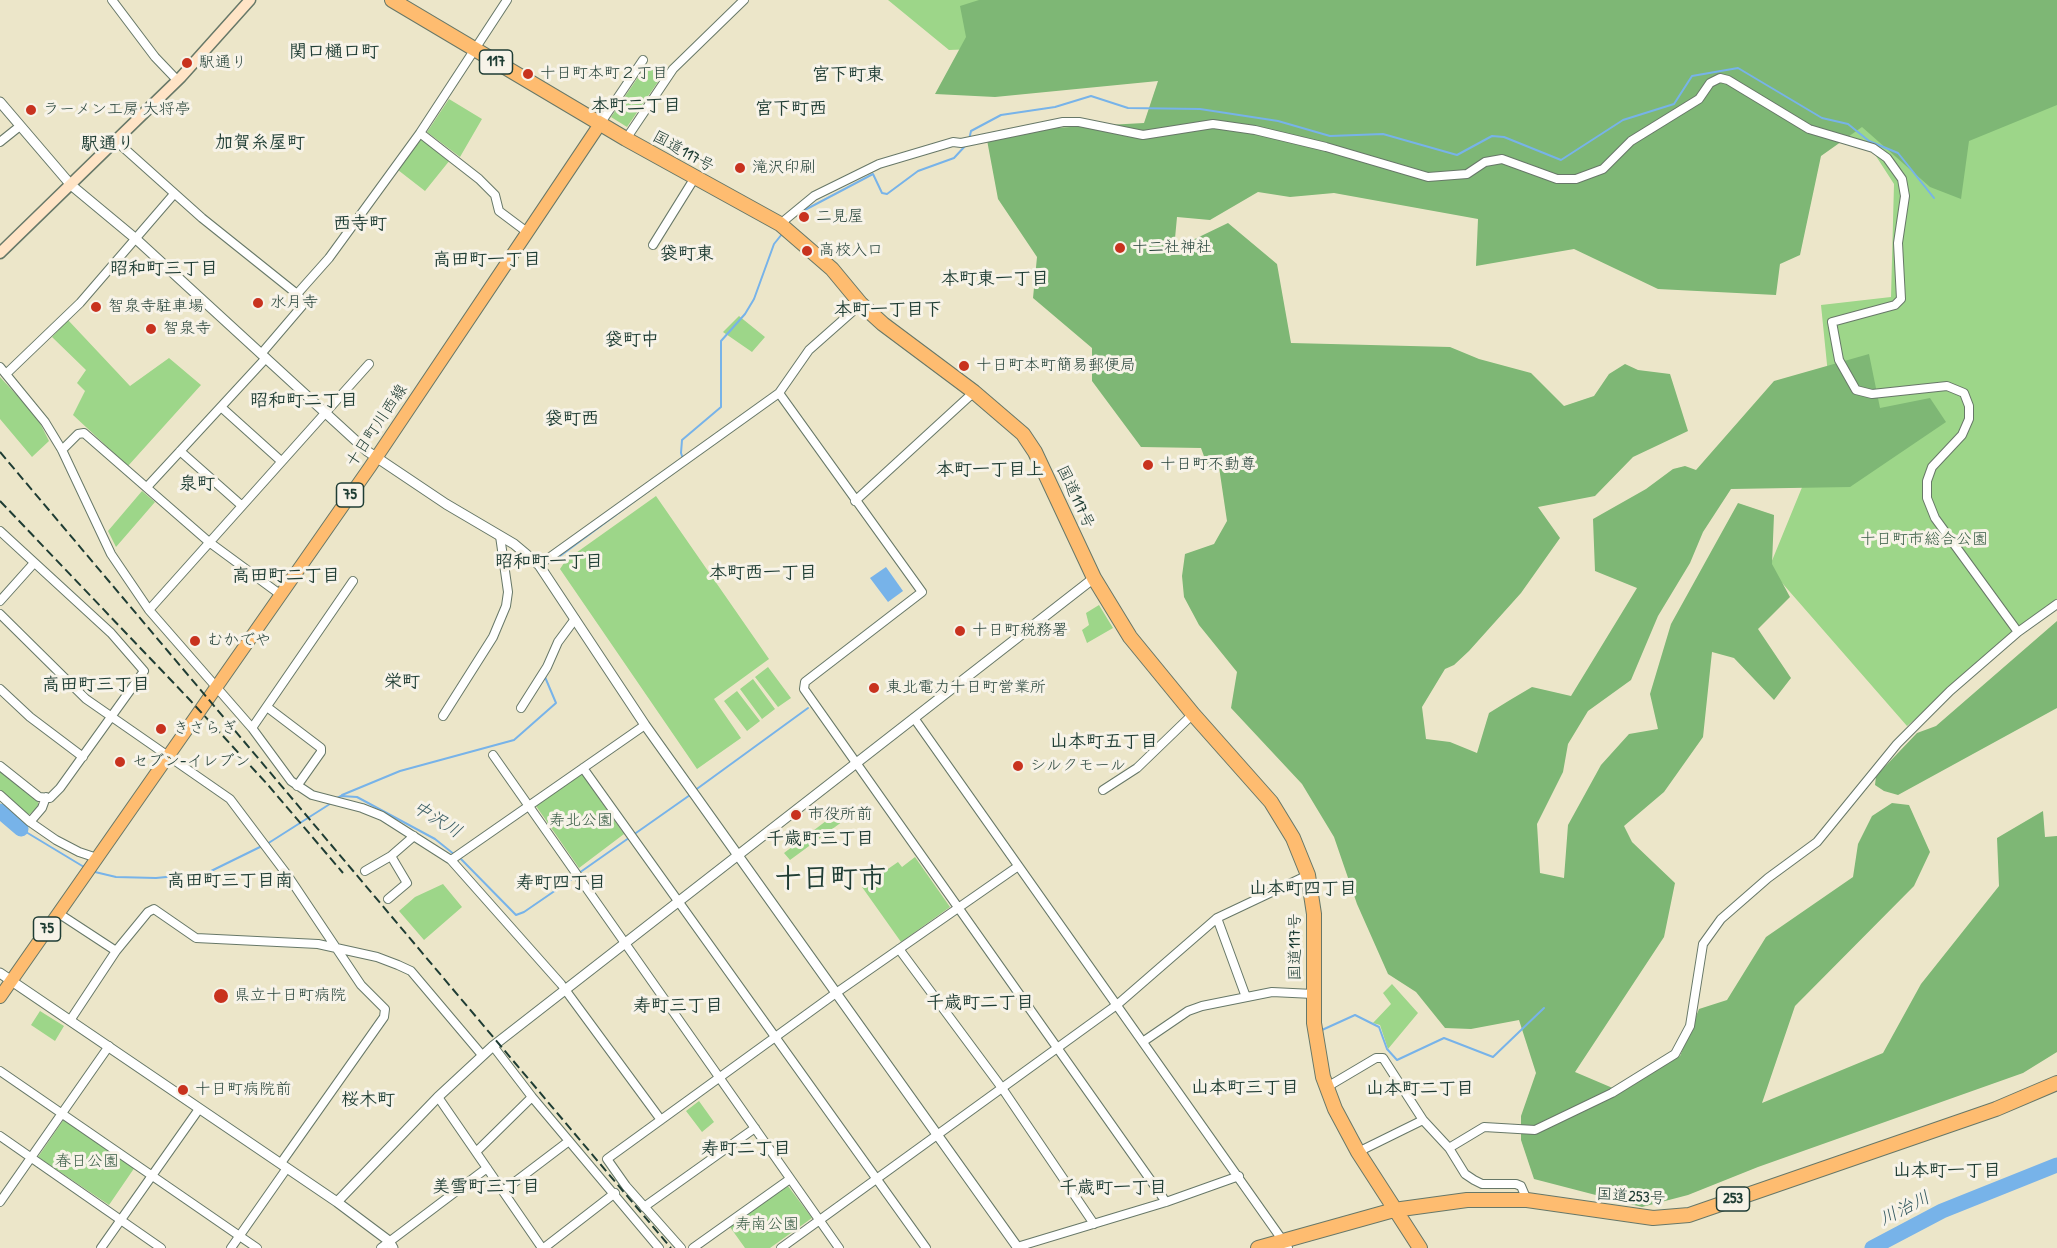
<!DOCTYPE html>
<meta charset="utf-8">
<style>
body{margin:0}
canvas{display:block;background:#ece6c9}
</style>
<canvas width="2057" height="1248"></canvas>
<script>
const g = document.querySelector('canvas').getContext('2d');
g.lineJoin = 'round';
function fillPath(path, color) { g.fillStyle = color; g.fill(path, 'evenodd'); }
const shape = rows => new Path2D(rows.map(r => 'M' + r).join(''));
function stroke(path, color, width, dash) { g.strokeStyle = color; g.lineWidth = width; g.lineCap = dash ? 'butt' : 'round'; g.setLineDash(dash || []); g.stroke(path); }
function write(font, color, halo, rows, align = 'center') {
  g.font = font + ' "Patrick Hand","Klee One",sans-serif'; g.lineWidth = 6; g.setLineDash([]); g.textBaseline = 'middle'; g.strokeStyle = halo; g.fillStyle = color; for (const [text, x, y, turn = 0] of rows) {
    g.save(); g.translate(x, y); g.rotate((+turn || 0) * Math.PI / 180); g.textAlign = isNaN(turn) ? turn : align; if (halo) g.strokeText(text, 0, 0); g.fillText(text, 0, 0); g.restore();
  }
}
fillPath(shape([
 [888,0,2057,0,2057,601,1907,726,1769,568,1832,414,1821,305,1891,297,1894,184,1874,153,1726,69,1109,44,949,50],
 [647,64,666,70,627,127,611,117],
 [449,99,482,119,460,157,427,132],
 [422,138,450,160,425,191,398,170],
 [739,316,765,337,752,352,723,332],
 [68,320,130,386,169,358,201,385,128,466,73,415,85,391,77,383,86,370,52,337],
 [0,377,37,417,49,441,32,457,0,419],
 [142,491,155,502,116,547,108,531],
 [656,496,769,659,714,699,741,738,697,769,560,569,566,560],
 [1099,605,1113,628,1087,643,1082,630,1089,625,1086,613],
 [768,667,791,698,778,707,755,677],
 [753,679,775,709,762,719,740,689],
 [737,691,760,721,747,731,724,701],
 [0,771,38,800,38,807,30,814,25,814,0,791],
 [582,774,624,834,579,868,536,806],
 [843,808,850,816,790,860,784,853],
 [915,857,950,907,901,942,862,887,898,862,902,867],
 [443,884,462,907,424,940,399,911,415,897],
 [1392,984,1418,1013,1388,1049,1380,1025,1373,1023,1391,1004,1383,993],
 [40,1011,64,1026,55,1041,31,1025],
 [699,1101,714,1122,702,1132,686,1111],
 [64,1119,135,1167,109,1205,38,1157],
 [788,1186,812,1218,770,1248,745,1248,730,1227]
]), '#9dd689');
fillPath(shape([
 [979,0,2057,0,2057,105,1969,141,1961,199,1930,187,1862,127,1821,156,1800,255,1780,264,1776,295,1658,289,1574,249,1476,266,1478,219,1334,193,1290,197,1258,192,1210,220,1177,217,1174,249,1228,223,1277,264,1291,343,1450,347,1479,359,1531,373,1564,406,1594,396,1609,374,1625,364,1638,370,1670,374,1688,431,1633,457,1595,496,1538,507,1560,538,1521,593,1469,651,1454,665,1445,669,1422,707,1426,739,1450,742,1477,753,1489,713,1510,700,1532,687,1571,696,1637,588,1595,571,1593,519,1646,489,1673,469,1685,466,1696,470,1774,381,1869,354,1880,408,1930,398,1946,422,1850,487,1731,489,1703,532,1690,563,1658,616,1631,680,1588,711,1568,744,1563,772,1537,824,1540,873,1564,878,1568,825,1601,765,1629,734,1658,729,1650,694,1671,624,1738,503,1774,515,1772,564,1790,597,1758,629,1791,678,1774,700,1734,658,1712,652,1703,737,1664,792,1624,826,1632,842,1675,883,1664,937,1575,1072,1615,1089,1680,1056,1699,1009,1727,1000,1766,937,1853,877,1858,844,1872,816,1892,803,1909,805,1930,852,1914,886,1795,1006,1762,1103,1883,1053,1921,984,1999,886,1997,838,2043,811,2045,837,2057,836,2057,1052,2023,1073,1758,1167,1688,1195,1642,1207,1534,1179,1521,1140,1521,1116,1536,1073,1519,1020,1471,1029,1445,1028,1416,992,1388,974,1357,904,1334,837,1302,784,1231,708,1237,672,1199,625,1184,597,1182,576,1185,554,1214,544,1227,521,1219,467,1209,470,1201,448,1141,447,1092,381,1092,348,1033,298,1037,257,998,199,987,140,1052,128,1144,123,1158,81,995,97,935,94,966,37,960,6],
 [2057,621,2057,708,1898,795,1884,791,1875,785,1876,776,1917,733,1936,726]
]), '#7eb775');
fillPath(shape([
 [886,567,903,591,888,602,870,578]
]), '#77b3e9');
stroke(shape([
 [969,140,971,131,1001,115,1055,107,1091,96,1128,108,1200,109,1278,121,1330,136,1383,134,1457,155,1492,136,1504,137,1561,160,1623,120,1674,104,1692,76,1738,68,1822,118,1848,124,1869,141,1898,153,1934,198],
 [801,212,873,174,882,193,887,194,918,171,954,158,966,145],
 [683,459,681,453,682,440,721,407,721,341,745,314,754,299,774,244,782,234],
 [560,556,685,464],
 [694,791,808,708],
 [342,795,400,771,514,740,556,703,545,677],
 [337,798,341,796,357,797,435,839,455,855],
 [21,829,84,867],
 [267,844,333,802],
 [460,858,516,915,524,912,575,877],
 [95,872,116,877,156,878,207,873,262,846],
 [579,873,690,795],
 [1322,1030,1355,1015,1379,1027,1387,1049,1397,1060,1444,1038,1493,1057,1544,1008]
]), '#77b3e9', 2);
stroke(shape([
 [0,811,21,829],
 [1872,1248,1942,1211,2057,1165]
]), '#77b3e9', 15);
const minor = shape([
 [112,0,155,57,177,80],
 [600,124,643,60],
 [420,133,479,179,495,195,499,211,527,232],
 [626,139,673,69,744,0],
 [116,141,202,218,297,294],
 [0,142,20,126],
 [780,224,814,196,879,164,953,142,961,143,1063,122,1079,122,1143,135,1213,124,1255,130,1326,147,1428,177,1467,174,1485,162,1502,159,1557,179,1576,179,1603,169,1631,141,1699,99,1710,83,1720,78,1728,80,1809,129,1873,148,1887,158,1902,179,1905,196,1898,243,1901,299,1895,305,1832,322,1839,360,1856,390,1872,394,1947,386,1964,393,1969,406,1969,419,1962,435,1932,467,1927,481,1927,498,1935,518,2018,632],
 [653,245,694,179],
 [261,354,302,306,303,302,297,294,329,258,420,133,507,0],
 [0,367,45,422,62,450,111,554,149,610,252,728,291,781,312,795,362,808,382,816,451,860,561,984,661,1120],
 [6,374,80,303,174,194],
 [779,393,922,592,805,682,804,689,1166,1202],
 [221,407,281,461],
 [62,450,78,434,84,433,209,542,281,595],
 [180,451,241,505],
 [147,487,266,358],
 [855,501,974,392],
 [0,531,111,633,144,671,60,788,50,798,39,797,0,766],
 [539,565,779,393,809,350,861,304],
 [0,601,34,563],
 [149,610,369,364],
 [0,614,86,699,230,799,288,876,361,985,385,1009,384,1017,281,1163],
 [0,689,30,717,83,757],
 [267,707,321,748,321,752,297,786],
 [521,708,547,667,558,642,575,619],
 [443,716,493,637,506,606,508,592,500,536],
 [914,718,1288,1248],
 [252,728,353,581],
 [493,755,839,1248],
 [583,768,926,1248],
 [1103,790,1137,768,1193,714],
 [0,795,30,822,56,840,79,852,97,858],
 [30,822,42,808,46,797],
 [451,860,645,725],
 [365,871,391,856],
 [388,899,407,883,391,856,414,836],
 [58,913,116,951],
 [1217,918,1246,997],
 [899,949,1002,1088,1094,1224],
 [71,1019,116,951,148,912,154,909,196,938,318,944,377,957,398,965,411,971,482,1055],
 [1144,1041,1188,1011,1202,1006,1272,992,1313,994],
 [493,1046,532,1097,659,1248],
 [0,1071,257,1248],
 [1327,1087,1376,1058,1383,1058,1423,1120],
 [438,1097,542,1248],
 [0,1136,161,1248],
 [1449,1148,1484,1127,1535,1130,1612,1093,1675,1054,1690,1026,1703,944,1721,919,1768,878,1817,842,1897,744,1950,691,2018,632,2057,604],
 [476,1152,532,1097],
 [1358,1152,1423,1120,1449,1148,1465,1174,1474,1180,1482,1184,1516,1184,1521,1186,1527,1200],
 [503,1191,569,1141],
 [0,1202,109,1046],
 [644,1207,755,1128],
 [1017,1247,1166,1202,1239,1176],
 [101,1248,199,1109],
 [231,1248,287,1168],
 [381,1248,487,1168],
 [544,1248,615,1193],
 [681,1248,626,1186,607,1159,836,993,1017,867],
 [693,1248,790,1179],
 [781,1248,1118,1004,1217,918,1308,875]
]);
const tertiary = shape([
 [0,102,71,185,136,239,367,451,446,504,514,544,539,565,645,725,1018,1248],
 [0,973,337,1202,389,1241,393,1248],
 [337,1202,438,1097,493,1046,1094,578]
]);
const secondary = shape([
 [0,253,181,77,250,0]
]);
const primary = shape([
 [0,997,370,467,600,124]
]);
const trunk = shape([
 [392,0,626,139,780,224,832,269,861,304,883,324,974,392,1023,434,1035,452,1094,578,1130,637,1193,714,1271,802,1293,838,1308,875,1314,914,1314,1023,1323,1077,1335,1109,1358,1152,1420,1248],
 [1258,1248,1394,1210,1467,1200,1527,1200,1653,1218,1689,1215,1996,1109,2057,1083]
]);
stroke(minor, '#677868', 10);
stroke(tertiary, '#677868', 11);
stroke(secondary, '#677868', 13);
stroke(primary, '#677868', 14);
stroke(trunk, '#677868', 16);
stroke(minor, '#fff', 8);
stroke(tertiary, '#fff', 9);
stroke(secondary, '#ffe4c6', 10);
stroke(primary, '#febc70', 12);
stroke(trunk, '#febc70', 14);
stroke(shape([
 [0,452,671,1248],
 [0,501,188,698,268,785,343,873]
]), '#1f3d34', 2, [9, 4.5]);
for (const [x, y, r, color] of [
 [187,63,6,"#c8321e"],
 [528,74,6,"#c8321e"],
 [31,110,6,"#c8321e"],
 [740,168,6,"#c8321e"],
 [804,217,6,"#c8321e"],
 [1120,248,6,"#c8321e"],
 [807,251,6,"#c8321e"],
 [258,303,6,"#c8321e"],
 [96,307,6,"#c8321e"],
 [151,329,6,"#c8321e"],
 [964,366,6,"#c8321e"],
 [1148,465,6,"#c8321e"],
 [960,631,6,"#c8321e"],
 [195,641,6,"#c8321e"],
 [874,688,6,"#c8321e"],
 [161,729,6,"#c8321e"],
 [120,762,6,"#c8321e"],
 [1018,766,6,"#c8321e"],
 [796,815,6,"#c8321e"],
 [221,996,8,"#c8321e"],
 [183,1090,6,"#c8321e"]
]) { const dot = new Path2D(); dot.arc(x, y, r, 0, 2 * Math.PI); g.fillStyle = color; g.fill(dot); stroke(dot, '#f7f3e8', 2); }
for (const [x, y, w] of [
 [496,62,33],
 [350,495,27],
 [47,929,27],
 [1733,1199,33]
]) { const box = new Path2D(); box.roundRect(x - w / 2, y - 12, w, 24, 4.5); g.fillStyle = '#f7f3e8'; g.fill(box); stroke(box, '#1f3d34', 1.5); }
write('bold 15px', '#1f3d34', null, [
 ["117",496,62],
 ["75",350,495],
 ["75",47,929],
 ["253",1733,1199]
]);
write('16px', '#1f3d34', '#f7f3e8', [
 ["駅通り",199,63],
 ["十日町本町２丁目",540,74],
 ["ラーメン工房 大将亭",43,110],
 ["滝沢印刷",752,168],
 ["二見屋",816,217],
 ["十二社神社",1132,248],
 ["高校入口",819,251],
 ["水月寺",270,303],
 ["智泉寺駐車場",108,307],
 ["智泉寺",163,329],
 ["十日町本町簡易郵便局",976,366],
 ["十日町不動尊",1160,465],
 ["十日町税務署",972,631],
 ["むかでや",207,641],
 ["東北電力十日町営業所",886,688],
 ["きさらぎ",173,729],
 ["セブン-イレブン",132,762],
 ["シルクモール",1030,766],
 ["市役所前",808,815],
 ["県立十日町病院",234,996],
 ["十日町病院前",195,1090]
], 'left');
write('16px', '#1f3d34', '#f7f3e8', [
 ["国道117号",683,152,29],
 ["十日町川西線",377,426,-56],
 ["国道117号",1075,497,65],
 ["国道117号",1296,947,-90],
 ["国道253号",1631,1197,4]
]);
write('16px', '#385c45', '#f7f3e8', [
 ["十日町市総合公園",1924,540],
 ["寿北公園",581,821],
 ["春日公園",87,1162],
 ["寿南公園",767,1225]
]);
write('bold 18px', '#1f3d34', '#f7f3e8', [
 ["関口樋口町",334,52],
 ["宮下町東",848,75],
 ["本町二丁目",636,106],
 ["宮下町西",791,109],
 ["加賀糸屋町",260,143],
 ["駅通り",108,144],
 ["西寺町",360,224],
 ["袋町東",687,254],
 ["高田町一丁目",487,260],
 ["昭和町三丁目",164,269],
 ["本町東一丁目",995,279],
 ["本町一丁目下",888,310],
 ["袋町中",632,340],
 ["昭和町二丁目",304,401],
 ["袋町西",572,419],
 ["本町一丁目上",990,470],
 ["泉町",197,484],
 ["昭和町一丁目",549,562],
 ["本町西一丁目",763,573],
 ["高田町二丁目",286,576],
 ["栄町",402,682],
 ["高田町三丁目",96,685],
 ["山本町五丁目",1104,742],
 ["千歳町三丁目",820,839],
 ["高田町三丁目南",230,881],
 ["寿町四丁目",561,883],
 ["山本町四丁目",1303,889],
 ["千歳町二丁目",980,1003],
 ["寿町三丁目",678,1006],
 ["山本町三丁目",1245,1088],
 ["山本町二丁目",1420,1089],
 ["桜木町",368,1100],
 ["寿町二丁目",746,1149],
 ["山本町一丁目",1947,1171],
 ["美雪町三丁目",486,1187],
 ["千歳町一丁目",1113,1188]
]);
write('italic 18px', '#355a61', '#f7f3e8', [
 ["中沢川",437,820,32],
 ["川治川",1905,1209,-27]
]);
write('bold 28px', '#1f3d34', '#f7f3e8', [
 ["十日町市",830,880]
]);
</script>
